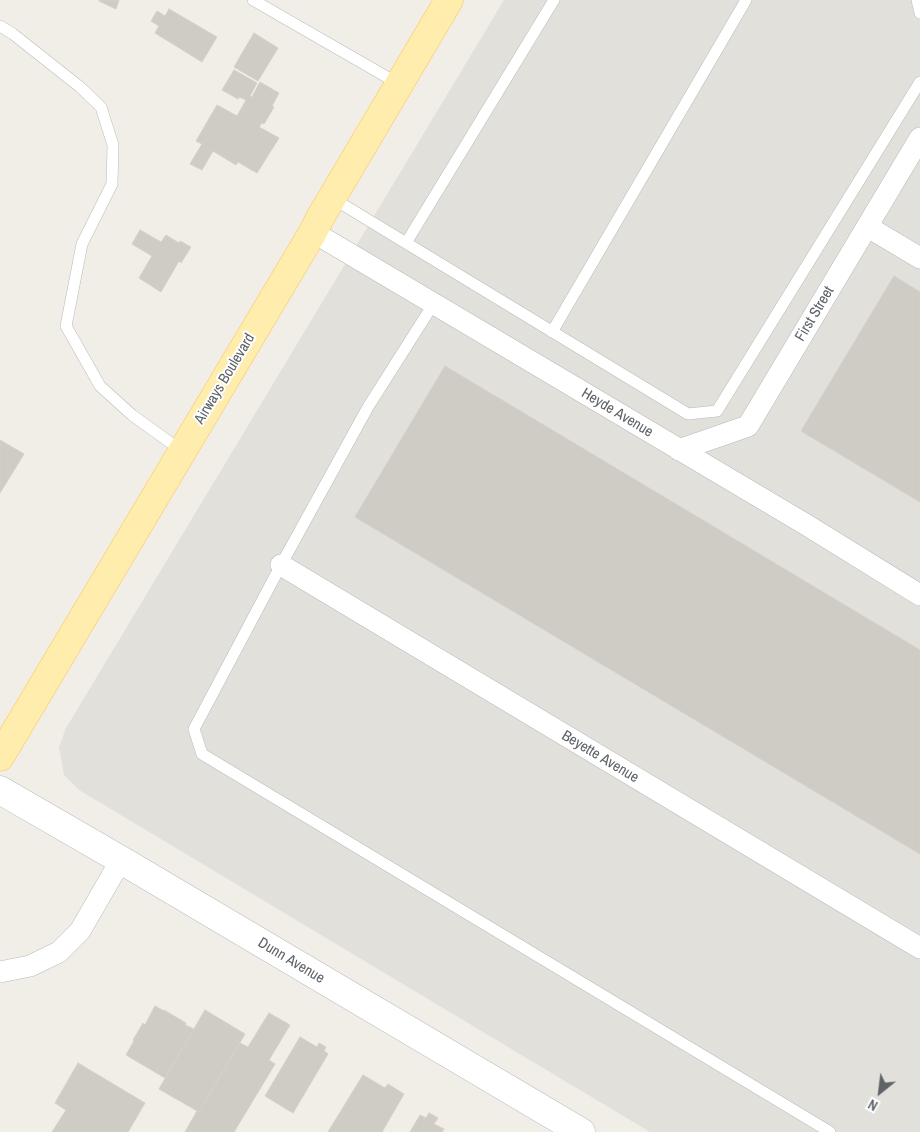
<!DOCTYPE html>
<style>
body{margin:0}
#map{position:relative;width:920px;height:1132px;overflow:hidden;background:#f1eee7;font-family:"Archivo Narrow",sans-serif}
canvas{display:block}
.north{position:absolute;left:855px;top:1067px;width:50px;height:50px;-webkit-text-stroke:4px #fff;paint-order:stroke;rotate:209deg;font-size:14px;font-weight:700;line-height:20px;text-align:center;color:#5e6368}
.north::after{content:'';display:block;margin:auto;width:18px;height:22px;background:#5e6368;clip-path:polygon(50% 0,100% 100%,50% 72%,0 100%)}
</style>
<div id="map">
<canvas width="920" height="1132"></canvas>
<div class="north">N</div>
</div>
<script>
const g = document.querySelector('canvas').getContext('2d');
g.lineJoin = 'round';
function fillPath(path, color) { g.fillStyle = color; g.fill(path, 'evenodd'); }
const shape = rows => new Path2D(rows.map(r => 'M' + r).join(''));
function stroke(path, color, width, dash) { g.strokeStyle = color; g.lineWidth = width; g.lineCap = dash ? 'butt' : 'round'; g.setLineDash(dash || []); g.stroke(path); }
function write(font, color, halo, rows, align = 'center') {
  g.font = font + ' "Archivo Narrow",sans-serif'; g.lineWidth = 4; g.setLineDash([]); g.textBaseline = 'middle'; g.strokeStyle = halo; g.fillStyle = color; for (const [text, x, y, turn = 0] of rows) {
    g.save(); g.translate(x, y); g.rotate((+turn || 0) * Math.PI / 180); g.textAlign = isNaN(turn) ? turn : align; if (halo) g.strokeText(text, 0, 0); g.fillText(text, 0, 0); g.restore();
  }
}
fillPath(shape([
 [504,0,920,0,920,1132,650,1132,79,790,64,775,59,747,66,728]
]), '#e2e0db');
const building = shape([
 [99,0,119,0,116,9,99,1,99,0],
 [169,9,217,37,202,62,155,33,159,26,151,21,157,11,165,16,169,9],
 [254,33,278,48,258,81,234,67,254,33],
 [234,70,257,83,250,96,252,97,260,82,279,93,272,106,274,107,264,124,262,123,259,127,279,138,257,173,238,162,236,165,213,151,202,170,190,164,202,144,196,141,217,105,237,116,246,100,239,97,238,99,222,90,234,70],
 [140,230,161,242,166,235,179,243,180,241,191,247,181,263,179,261,161,292,139,278,152,256,132,244,140,230],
 [894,276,920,292,920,502,801,431,894,276],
 [445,366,920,650,920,854,355,517,445,366],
 [0,440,24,454,0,493,0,440],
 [155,1006,164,1011,164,1010,186,1023,185,1025,194,1029,165,1078,126,1055,134,1041,133,1040,143,1023,145,1025,155,1006],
 [205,1010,245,1034,199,1112,159,1089,205,1010],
 [269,1013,290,1025,269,1060,275,1064,234,1132,185,1132,197,1111,199,1112,240,1043,248,1047,269,1013],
 [300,1037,317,1047,319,1043,326,1047,324,1051,328,1054,293,1113,265,1096,300,1037],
 [78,1063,145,1103,128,1132,52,1132,66,1110,55,1103,78,1063],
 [363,1075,385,1088,388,1084,404,1094,382,1132,328,1132,363,1075],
 [429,1113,438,1118,434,1124,444,1129,442,1132,410,1132,420,1115,426,1118,429,1113]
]);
fillPath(building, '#cfcbc5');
stroke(building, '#d7d0c4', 1);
const service = shape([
 [253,0,399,84],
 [917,0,920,13],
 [0,26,13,34,80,87,101,107,113,145,112,184,82,244,66,326,100,386,132,415,182,451],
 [332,198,688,414,717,411,920,82],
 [406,243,554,0],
 [434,303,368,407,281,565,194,729,202,754,830,1132],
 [552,332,746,0]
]);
const minor = shape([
 [868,227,920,258],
 [313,232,805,524,920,595],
 [679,450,748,426,920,138],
 [281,565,920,948],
 [0,972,30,966,59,952,80,931,121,860]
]);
const secondary = shape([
 [0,790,121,860,581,1132]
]);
const primary = shape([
 [0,757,313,232,320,218,449,0]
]);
stroke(service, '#b7babe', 12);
stroke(minor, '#b7babe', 22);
stroke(secondary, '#b8bcc1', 29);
stroke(primary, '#ffc352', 29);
stroke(service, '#fff', 11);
stroke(minor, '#fff', 21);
stroke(secondary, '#fff', 28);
stroke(primary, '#ffedae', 28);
write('15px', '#5e6368', '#fff', [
 ["First Street",815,314,-59],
 ["Airways Boulevard",225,379,-59],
 ["Heyde Avenue",617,413,31],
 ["Beyette Avenue",600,757,31],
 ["Dunn Avenue",291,961,31]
]);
</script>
